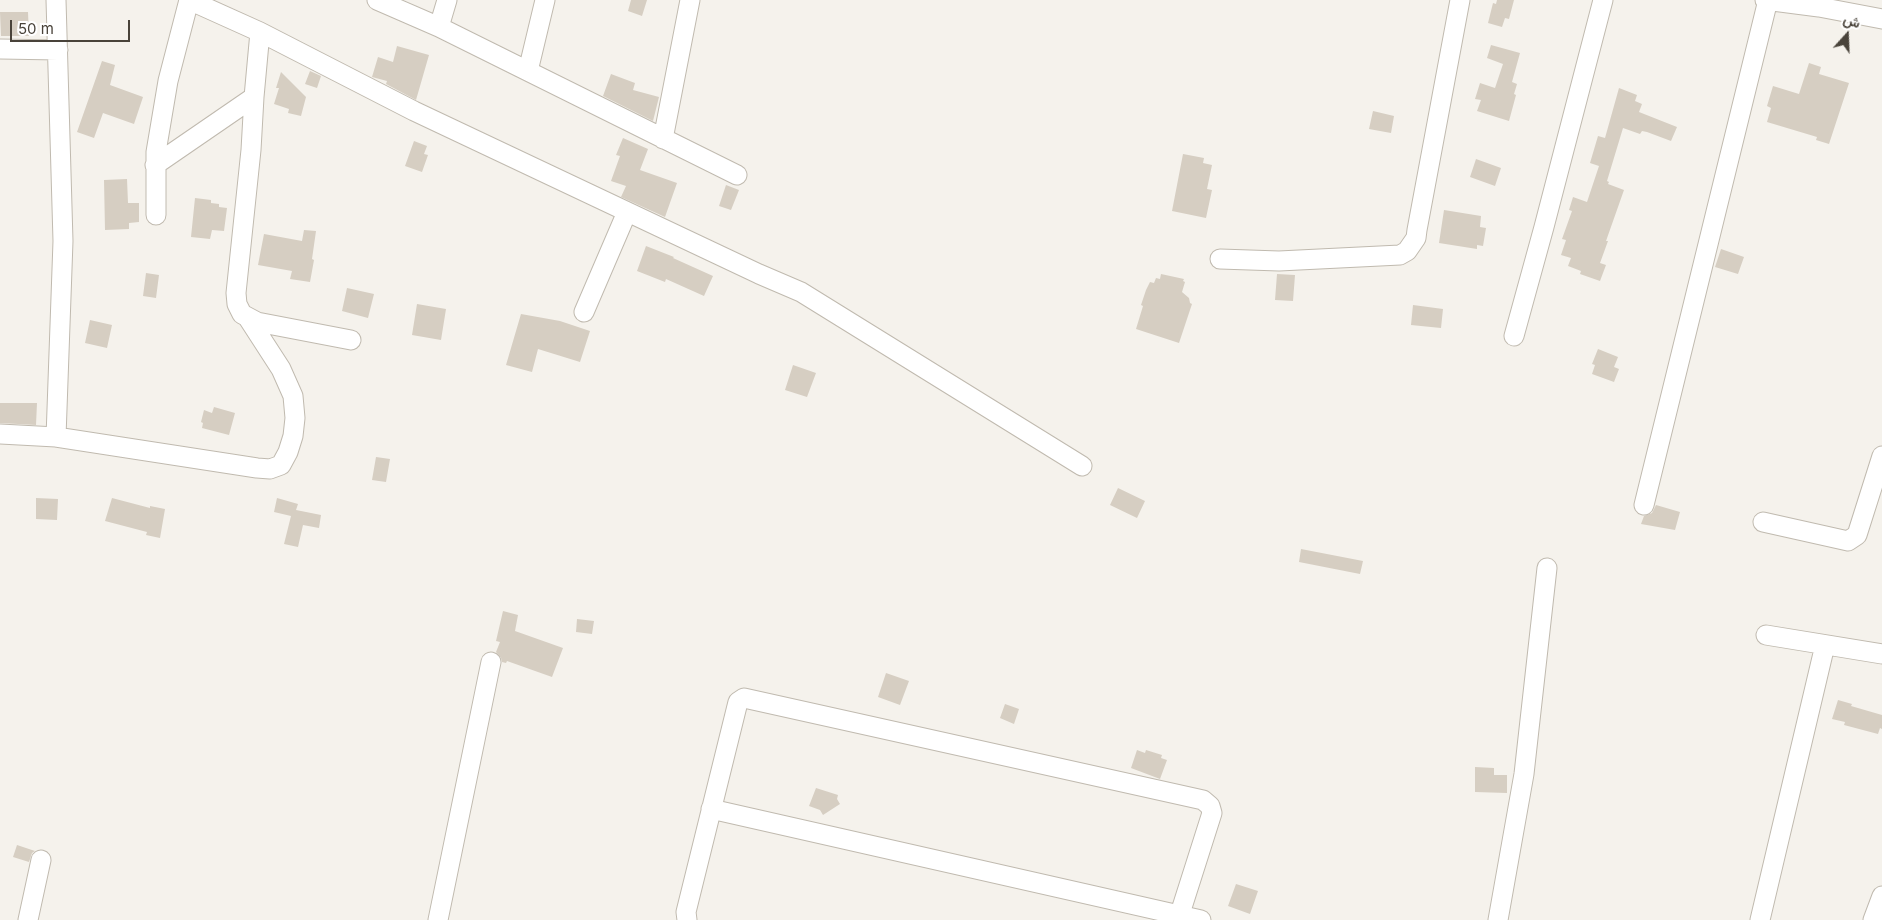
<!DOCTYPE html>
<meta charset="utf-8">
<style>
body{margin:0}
#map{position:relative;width:1882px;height:920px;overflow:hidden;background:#f5f2ec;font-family:Inter,Vazirmatn,sans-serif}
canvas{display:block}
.north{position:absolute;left:1822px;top:10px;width:50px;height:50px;-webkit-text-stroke:4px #fff;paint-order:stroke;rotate:20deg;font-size:14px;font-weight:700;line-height:20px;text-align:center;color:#49433a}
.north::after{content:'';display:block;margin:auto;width:18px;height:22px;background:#49433a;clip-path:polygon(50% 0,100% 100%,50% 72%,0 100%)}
.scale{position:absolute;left:10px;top:20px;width:120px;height:22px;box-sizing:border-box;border:2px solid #49433a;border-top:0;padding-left:6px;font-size:15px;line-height:18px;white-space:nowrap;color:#49433a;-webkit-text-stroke:4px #fff;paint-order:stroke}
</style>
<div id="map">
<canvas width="1882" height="920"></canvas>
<div class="north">ش</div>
<div class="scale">50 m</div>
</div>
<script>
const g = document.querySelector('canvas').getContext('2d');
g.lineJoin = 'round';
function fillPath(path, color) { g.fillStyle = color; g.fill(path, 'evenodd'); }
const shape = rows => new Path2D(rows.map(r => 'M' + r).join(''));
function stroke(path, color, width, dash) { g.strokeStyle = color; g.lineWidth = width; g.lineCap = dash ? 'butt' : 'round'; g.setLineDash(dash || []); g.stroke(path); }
fillPath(shape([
 [631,0,647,0,642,16,628,11],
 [1497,0,1514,0,1509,19,1505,18,1502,27,1488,23,1493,3,1496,4],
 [0,12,28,12,29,36,1,36],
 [1491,45,1520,53,1512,82,1517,84,1514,94,1516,95,1509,121,1477,111,1481,100,1475,99,1480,83,1495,88,1503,64,1487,58],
 [397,46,429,55,416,100,386,84,387,81,372,77,378,57,393,62],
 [102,61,115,65,110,85,143,97,134,124,103,113,94,138,77,132],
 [1809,63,1821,67,1819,74,1849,83,1829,144,1816,140,1817,137,1767,122,1771,108,1767,106,1773,86,1799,94],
 [310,71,321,76,317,88,305,84],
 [281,72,306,97,301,116,288,113,289,109,274,104,279,88,276,88],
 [611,74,635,83,633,90,659,97,653,121,603,96],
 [1619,88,1637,95,1635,101,1642,104,1639,112,1677,127,1671,141,1647,132,1642,131,1640,134,1623,128,1607,181,1609,182,1608,184,1624,190,1606,241,1608,241,1600,263,1606,265,1600,281,1580,274,1581,271,1568,266,1571,258,1561,255,1566,240,1562,239,1572,211,1569,210,1573,197,1587,202,1599,166,1590,163,1598,136,1605,138],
 [1373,111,1394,116,1391,133,1369,129],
 [623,138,648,149,640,170,677,183,665,217,621,197,626,186,611,181,620,156,616,155],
 [414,141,427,146,424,154,428,155,422,172,405,166],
 [1183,154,1204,158,1203,163,1212,165,1207,189,1212,190,1206,218,1172,211],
 [1476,159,1501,168,1495,186,1470,177],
 [127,179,128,203,139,203,139,222,129,223,129,229,105,230,104,180],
 [726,185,739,190,731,210,719,206],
 [195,198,211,200,211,203,219,204,219,207,227,208,224,231,212,230,210,239,191,237],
 [1444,210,1481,216,1480,227,1486,228,1483,246,1477,245,1477,249,1439,243],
 [304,230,316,231,312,259,314,260,310,282,290,279,292,271,258,265,264,234,302,241],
 [646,246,674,257,673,258,713,276,704,296,666,279,665,282,637,271],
 [1721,249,1744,257,1738,274,1715,267],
 [146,273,159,275,156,298,143,296],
 [1161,274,1184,279,1183,281,1185,282,1182,292,1189,298,1190,303,1192,304,1179,343,1136,329,1143,306,1141,305,1146,290,1150,282,1154,283,1156,278,1160,279],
 [1277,274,1295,275,1293,301,1275,300],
 [347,288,374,294,368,318,342,311],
 [417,304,446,309,441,340,412,335],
 [1413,305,1443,309,1441,328,1411,325],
 [521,314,560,321,590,331,580,362,538,349,532,372,506,365],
 [90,320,112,325,107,348,85,343],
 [1598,349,1618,357,1614,367,1619,369,1614,382,1592,374,1595,365,1592,364],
 [793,365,816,373,807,397,785,390],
 [0,403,37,403,36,425,0,423],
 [214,407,235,413,229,435,202,428,203,423,201,422,204,410,212,413],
 [376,457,390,459,386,482,372,480],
 [1118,488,1145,501,1137,518,1110,505],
 [36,498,58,499,57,520,36,519],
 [112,498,150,508,150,506,165,509,160,538,146,535,147,532,105,521],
 [277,498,298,504,296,510,321,515,319,528,303,525,298,547,284,544,291,516,274,512],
 [1656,505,1680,512,1675,530,1641,524,1644,516,1652,513],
 [1301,549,1363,561,1360,574,1299,562],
 [503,611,518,615,515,631,563,648,552,677,507,661,506,663,502,662,501,658,496,652,500,642,496,641],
 [577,619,594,621,592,634,576,632],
 [886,673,909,681,900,705,878,697],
 [1838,700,1852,704,1851,706,1882,715,1882,729,1880,728,1878,734,1844,725,1845,722,1832,719],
 [1005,704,1019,709,1014,724,1000,718],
 [1137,750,1145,753,1146,750,1162,755,1161,758,1167,760,1160,779,1131,768],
 [1475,767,1494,768,1494,775,1507,775,1507,793,1475,792],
 [816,788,838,795,837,799,840,804,823,815,820,810,809,806],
 [17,845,35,851,32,853,29,862,13,857],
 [1236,884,1258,891,1250,914,1228,906]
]), '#d6cec2');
const minor = shape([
 [56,0,63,241,56,437],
 [189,0,260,32,414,111,759,274,801,292,1082,466],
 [377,0,439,27,737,175],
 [1765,0,1819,7,1882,19],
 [439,27,447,0],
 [260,32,254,97,251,150,236,293,237,304,242,314,257,322,351,340],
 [0,49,58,50],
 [528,71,545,0],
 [663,139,690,0],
 [155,165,254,97],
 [156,215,156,152,168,81,189,0],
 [1220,259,1279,261,1400,255,1407,251,1416,238,1417,230,1460,0],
 [584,312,627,212],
 [1514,336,1544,227,1603,0],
 [0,434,56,437,257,468,270,469,281,465,288,452,293,436,295,418,293,396,281,369,248,318],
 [1644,505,1768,0],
 [1763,522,1848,541,1857,535,1882,456],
 [1766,635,1882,654],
 [711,809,1201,920],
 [28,920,41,860],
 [438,920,491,662],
 [687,920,686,912,738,702,744,698,1203,800,1210,806,1212,813,1178,920],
 [1498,920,1524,774,1547,568],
 [1760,920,1825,645],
 [1873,920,1882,896]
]);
stroke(minor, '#c0baaf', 21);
stroke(minor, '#fff', 19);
</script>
